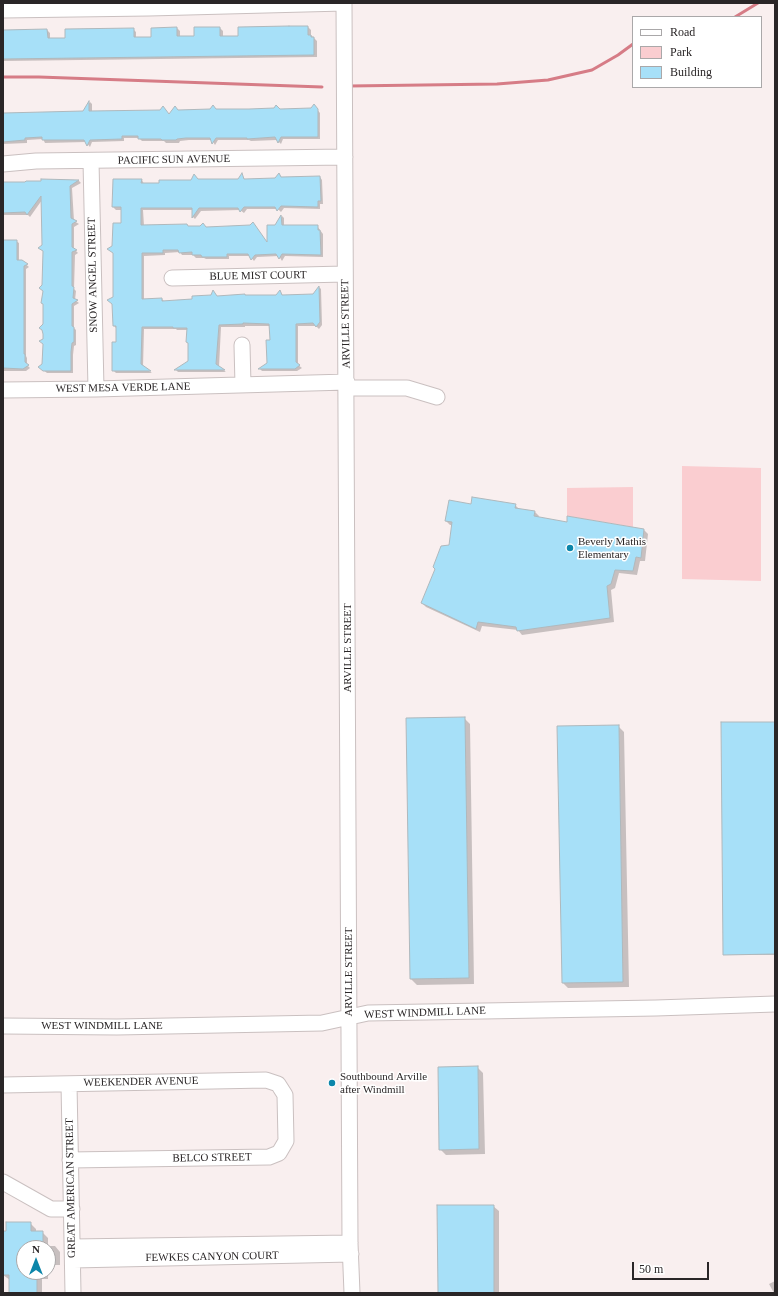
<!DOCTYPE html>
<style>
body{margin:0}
#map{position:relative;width:778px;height:1296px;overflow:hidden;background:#f9efef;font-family:Georgia,serif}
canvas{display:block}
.frame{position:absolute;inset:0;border:4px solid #2a2627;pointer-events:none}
.legend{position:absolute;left:632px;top:16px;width:130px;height:72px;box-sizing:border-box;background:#fff;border:1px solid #aaa8a9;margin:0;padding:5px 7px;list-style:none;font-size:12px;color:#2a2627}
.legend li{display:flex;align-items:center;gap:8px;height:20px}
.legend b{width:20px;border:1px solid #aaa8a9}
.north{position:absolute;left:16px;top:1240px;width:40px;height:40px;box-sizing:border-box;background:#fff;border:1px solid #aaa8a9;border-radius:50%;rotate:0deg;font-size:11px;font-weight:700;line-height:16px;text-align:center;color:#2a2627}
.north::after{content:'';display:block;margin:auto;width:14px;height:18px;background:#0c86aa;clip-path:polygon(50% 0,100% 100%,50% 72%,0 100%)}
.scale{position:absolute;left:632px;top:1262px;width:77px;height:18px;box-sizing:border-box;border:2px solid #2a2627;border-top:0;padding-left:5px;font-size:12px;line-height:14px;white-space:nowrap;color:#2a2627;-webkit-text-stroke:3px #fff;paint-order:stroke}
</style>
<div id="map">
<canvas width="778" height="1296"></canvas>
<div class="frame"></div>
<ul class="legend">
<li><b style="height:5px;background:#fff"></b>Road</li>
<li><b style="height:11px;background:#facdd0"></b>Park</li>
<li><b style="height:11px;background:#a7e0f8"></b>Building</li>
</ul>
<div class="north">N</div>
<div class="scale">50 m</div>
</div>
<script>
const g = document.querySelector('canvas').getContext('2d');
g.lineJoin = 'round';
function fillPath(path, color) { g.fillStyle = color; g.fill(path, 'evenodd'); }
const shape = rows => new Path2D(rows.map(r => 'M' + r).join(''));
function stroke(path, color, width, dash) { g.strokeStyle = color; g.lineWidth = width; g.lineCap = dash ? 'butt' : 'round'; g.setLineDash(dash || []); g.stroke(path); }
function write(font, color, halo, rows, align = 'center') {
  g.font = font + ' Georgia,serif'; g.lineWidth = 3; g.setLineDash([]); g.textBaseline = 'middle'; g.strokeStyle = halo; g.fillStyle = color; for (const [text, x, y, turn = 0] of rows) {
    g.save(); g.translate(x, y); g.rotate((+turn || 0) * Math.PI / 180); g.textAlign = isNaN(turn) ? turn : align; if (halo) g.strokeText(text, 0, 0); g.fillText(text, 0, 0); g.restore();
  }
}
fillPath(shape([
 [682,466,761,468,761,581,682,579],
 [633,487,633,527,567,516,567,488]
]), '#facdd0');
fillPath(shape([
 [308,27,311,30,311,35,317,41,317,57,3,61,3,31,47,30,50,33,50,39,66,39,133,29,136,32,136,38,152,38,177,28,180,31,180,37,195,37,220,28,223,31,223,37,239,37],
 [90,102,92,104,92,112,169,115,178,111,312,109,314,106,320,113,320,139,283,139,281,144,277,140,251,141,249,140,218,140,215,145,212,140,189,140,180,141,179,143,166,143,164,141,142,141,139,138,124,138,124,141,92,142,90,147,86,142,45,143,43,139,27,140,27,143,3,144,3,114,83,112],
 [279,174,282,178,320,177,322,180,323,204,320,204,320,209,284,208,281,212,278,209,247,209,244,213,240,210,201,211,195,219,193,217,193,210,143,210,144,226,206,228,268,244,275,226,282,216,284,218,284,226,317,226,323,234,323,257,285,256,282,261,279,256,257,257,254,261,250,256,229,256,229,259,206,259,204,258,196,258,193,255,182,255,180,252,165,253,165,255,144,256,144,300,162,299,165,302,217,297,277,296,280,291,283,296,314,295,319,287,321,289,322,325,319,329,316,326,298,326,298,365,302,368,297,371,262,371,260,369,268,363,271,341,270,326,245,326,245,327,221,327,219,367,226,372,178,372,176,370,189,362,188,330,177,330,176,329,144,329,143,367,152,373,116,373,113,370,117,343,117,329,114,326,114,253,109,250,113,247,122,224,122,210,116,210,113,207,114,180,142,180,144,184,160,184,198,180,239,180,242,175,245,180,276,179],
 [42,180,79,181,81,183,72,188,74,221,79,224,74,227,74,249,78,253,75,255,74,289,76,291,75,300,79,303,74,306,74,328,76,330,76,345,74,346,73,355,73,373,47,373,42,369,44,339,44,252,40,248,43,246,42,200,30,217,28,215,3,215,3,183,42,182],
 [3,241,16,241,19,243,19,261,22,261,29,267,26,269,26,356,27,358,27,365,30,368,26,371,3,371],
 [472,505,515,505,519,509,535,512,539,516,538,518,568,523,568,517,644,530,648,534,645,561,640,561,637,575,619,573,615,588,611,590,614,622,522,635,518,630,482,626,480,632,426,607,422,603,449,546,453,525,450,525,446,521],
 [464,718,470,724,474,984,417,985,411,979,407,719],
 [775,723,775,955,725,955,724,954],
 [618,726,624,732,629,987,568,988,563,983],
 [477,1067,483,1073,485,1154,446,1155,440,1149],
 [493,1206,499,1211,499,1293,439,1293],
 [30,1223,36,1229,36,1232,42,1232,48,1238,48,1246,55,1246,60,1252,60,1265,48,1265,48,1279,42,1279,42,1293,10,1293,10,1280,3,1275,3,1232],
 [24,1248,48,1248,48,1272,24,1272],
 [775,1281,775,1293,774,1293,769,1284]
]), '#0003');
stroke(shape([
 [735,17,758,3],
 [3,77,39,77,322,87],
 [349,86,497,84,548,80,592,70,618,55,633,44]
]), '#d67c86', 3);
const building = shape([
 [289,26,308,26,308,35,311,35,311,37,314,37,314,55,3,59,3,30,47,29,48,38,65,38,65,29,134,28,134,37,151,37,151,28,177,27,177,36,194,36,194,27,220,27,220,36,238,36,238,27,289,26],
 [89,101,89,111,160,110,163,106,169,114,175,106,178,110,210,109,213,105,216,109,249,109,274,108,276,105,280,109,311,108,314,104,318,109,318,137,281,137,278,143,275,137,247,139,247,138,216,138,212,144,210,138,186,138,177,139,176,140,162,140,161,139,138,139,138,136,122,136,122,139,90,140,87,146,84,140,42,140,42,137,25,138,25,140,3,142,3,113,83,111,89,101],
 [242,173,244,179,275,178,279,173,281,177,320,176,321,201,318,201,318,207,281,206,277,211,275,207,244,207,240,212,238,208,199,208,192,218,192,208,141,208,141,225,187,224,188,226,200,226,203,223,206,227,250,225,253,222,267,242,267,225,275,225,281,215,282,225,318,225,318,230,320,230,321,255,282,254,279,259,276,254,255,255,251,260,248,254,227,254,227,257,202,257,201,255,192,255,192,252,179,253,178,250,163,250,163,253,142,253,142,299,162,298,162,301,192,299,192,296,211,295,213,290,217,296,245,294,245,295,276,295,280,290,282,295,313,294,319,286,320,322,316,327,313,323,296,324,296,362,300,365,295,369,258,369,267,363,266,340,270,340,269,324,243,323,243,324,219,325,216,364,225,370,174,370,188,361,188,343,186,342,187,328,173,328,173,327,142,327,141,364,151,371,112,371,112,342,116,342,116,326,113,326,112,304,107,300,113,297,113,253,107,249,112,246,113,223,121,223,121,207,112,207,113,179,142,179,141,183,159,183,159,180,191,180,194,174,198,179,238,179,242,173],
 [41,179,79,180,70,186,71,218,77,221,72,224,72,247,77,250,72,252,72,286,74,287,73,298,78,300,72,304,72,326,74,327,74,342,72,343,71,352,71,371,43,371,38,367,42,364,43,344,39,341,43,339,43,334,42,330,39,328,43,324,43,304,41,303,43,291,39,288,42,285,43,251,38,248,42,245,41,196,27,215,25,212,3,213,3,182,25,182,26,181,41,181,41,179],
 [3,240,17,240,17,260,22,260,28,264,24,266,24,354,25,354,25,362,29,365,23,369,3,368,3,240],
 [472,497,516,504,515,508,535,511,534,516,567,522,567,516,644,529,641,558,636,557,633,571,615,570,611,584,607,586,610,618,517,631,516,627,478,622,476,629,421,603,435,569,433,567,441,546,449,545,452,522,445,521,449,500,471,504,472,497],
 [465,717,469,978,410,979,406,718,465,717],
 [721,722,775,722,775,954,723,955,721,722],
 [619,725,623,982,562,983,557,726,619,725],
 [478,1066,479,1149,439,1150,438,1067,478,1066],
 [437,1205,494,1205,494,1293,438,1293,437,1205],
 [6,1222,31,1222,31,1231,43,1231,43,1248,24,1248,24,1272,37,1272,37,1293,9,1293,9,1275,3,1275,3,1231,6,1231,6,1222]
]);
fillPath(building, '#a7e0f8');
stroke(building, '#afb8bc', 1);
const minor = shape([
 [344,3,350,1243,352,1293],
 [3,10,149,8,344,3],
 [91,161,96,389],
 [3,164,36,161,345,157],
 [172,278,345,274],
 [242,345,243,385],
 [347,388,407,388,437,397],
 [3,390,96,389,347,382],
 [3,1026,117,1027,322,1023,368,1013,656,1008,775,1004],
 [69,1084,73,1293],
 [3,1085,266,1080,278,1084,285,1095,286,1141,279,1153,269,1157,70,1160],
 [3,1182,51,1209,72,1209],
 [73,1247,350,1243],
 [73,1260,351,1254]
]);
stroke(minor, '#cac0c0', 17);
stroke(minor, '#fff', 15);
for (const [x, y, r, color] of [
 [570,548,4,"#0c86aa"],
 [332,1083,4,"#0c86aa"]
]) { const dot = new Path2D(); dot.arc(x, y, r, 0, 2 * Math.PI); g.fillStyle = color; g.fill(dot); stroke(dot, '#fff', 1.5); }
write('11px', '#2a2627', '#fff', [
 ["PACIFIC SUN AVENUE",174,160,-1],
 ["SNOW ANGEL STREET",93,275,-91],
 ["BLUE MIST COURT",258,276,-1],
 ["ARVILLE STREET",346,324,-91],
 ["WEST MESA VERDE LANE",123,388,-1],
 ["ARVILLE STREET",348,648,-90],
 ["ARVILLE STREET",349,972,-90],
 ["WEST WINDMILL LANE",425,1013,-2],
 ["WEST WINDMILL LANE",102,1026],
 ["WEEKENDER AVENUE",141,1082,-1],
 ["BELCO STREET",212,1158,-1],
 ["GREAT AMERICAN STREET",71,1188,-91],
 ["FEWKES CANYON COURT",212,1257,-1]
]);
write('11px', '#2a2627', '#fff', [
 ["Beverly Mathis",578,542],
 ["Elementary",578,555],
 ["Southbound Arville",340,1077],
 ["after Windmill",340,1090]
], 'left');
</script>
